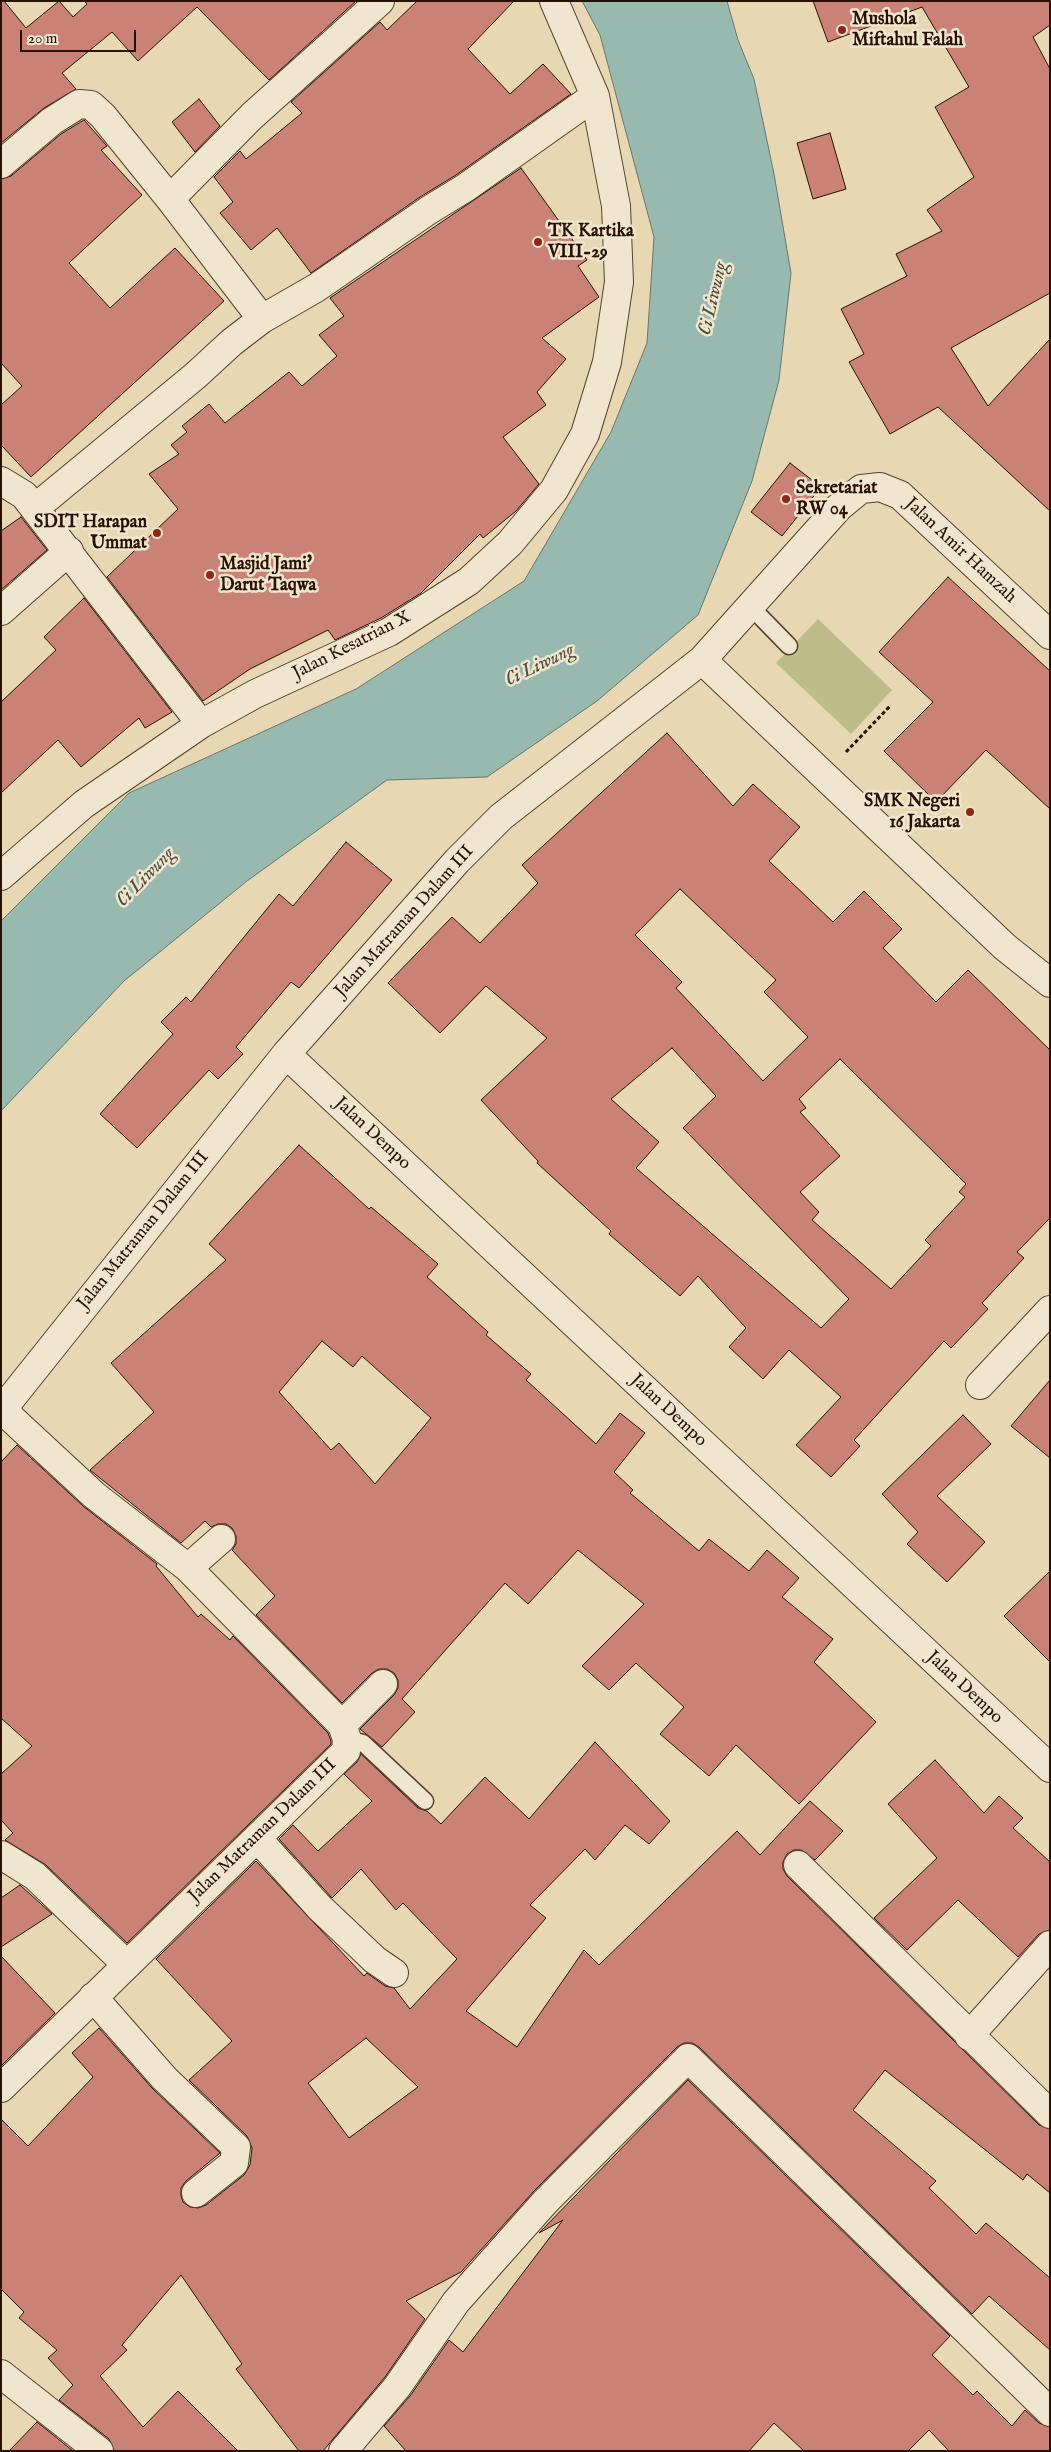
<!DOCTYPE html>
<style>
body{margin:0}
#map{position:relative;width:1051px;height:2452px;overflow:hidden;background:#e8d7b3;font-family:"IM FELL English",serif}
canvas{display:block}
.frame{position:absolute;inset:0;border:2px solid #281100;pointer-events:none}
.scale{position:absolute;left:20px;top:30px;width:116px;height:22px;box-sizing:border-box;border:2px solid #281100;border-top:0;padding-left:6px;font-size:15px;line-height:18px;white-space:nowrap;color:#281100;-webkit-text-stroke:4px #f0e5ce;paint-order:stroke}
</style>
<div id="map">
<canvas width="1051" height="2452"></canvas>
<div class="frame"></div>
<div class="scale">20 m</div>
</div>
<script>
const g = document.querySelector('canvas').getContext('2d');
g.lineJoin = 'round';
function fillPath(path, color) { g.fillStyle = color; g.fill(path, 'evenodd'); }
const shape = rows => new Path2D(rows.map(r => 'M' + r).join(''));
function stroke(path, color, width, dash) { g.strokeStyle = color; g.lineWidth = width; g.lineCap = dash ? 'butt' : 'round'; g.setLineDash(dash || []); g.stroke(path); }
function write(font, color, halo, rows, align = 'center') {
  g.font = font + ' "IM FELL English",serif'; g.lineWidth = 5; g.setLineDash([]); g.textBaseline = 'middle'; g.strokeStyle = halo; g.fillStyle = color; for (const [text, x, y, turn = 0] of rows) {
    g.save(); g.translate(x, y); g.rotate((+turn || 0) * Math.PI / 180); g.textAlign = isNaN(turn) ? turn : align; if (halo) g.strokeText(text, 0, 0); g.fillText(text, 0, 0); g.restore();
  }
}
fillPath(shape([
 [818,619,892,690,851,734,776,663]
]), '#bcbd88');
const water = shape([
 [582,1,727,1,738,40,754,79,774,174,791,273,779,380,752,481,698,615,597,701,487,777,387,780,247,881,124,981,1,1111,1,921,129,793,356,689,524,581,611,432,647,343,654,237,600,35,582,1]
]);
fillPath(water, '#97b9af');
stroke(water, '#6b7669', 1);
const building = shape([
 [1,1,4,1,26,28,59,1,73,17,87,4,84,1,356,1,269,80,197,7,138,61,112,32,62,73,76,89,44,108,1,143,1,1],
 [417,1,514,1,468,49,510,94,543,64,571,94,456,175,420,197,311,273,277,228,251,250,220,213,233,202,214,177,240,151,246,159,302,113,291,102,380,22,387,30,417,1],
 [813,1,1050,1,1050,25,1033,37,1050,69,1050,293,951,348,988,406,1050,339,1050,511,938,407,890,434,849,362,864,354,841,309,907,276,896,254,942,231,927,210,974,177,935,107,969,87,922,7,828,42,813,1],
 [199,99,220,126,195,152,172,122,199,99],
 [84,120,107,146,101,150,142,195,69,263,110,308,175,248,224,301,31,477,1,445,1,405,22,386,1,363,1,179,11,176,61,134,84,120],
 [830,133,846,189,813,199,797,143,830,133],
 [521,168,587,260,578,266,599,297,542,338,566,359,537,392,546,405,503,437,539,484,516,511,483,538,480,534,421,593,381,618,335,640,328,630,250,669,203,701,107,577,178,509,149,474,179,454,171,445,187,432,182,426,209,404,225,423,289,372,302,386,337,356,319,335,344,316,330,298,521,168],
 [790,463,821,487,782,536,751,512,790,463],
 [21,517,47,550,1,590,1,531,21,517],
 [948,577,1050,671,1050,809,986,750,936,802,884,751,933,702,879,652,948,577],
 [84,598,172,712,145,728,139,718,81,767,58,740,1,793,1,702,56,650,44,637,84,598],
 [667,733,733,806,753,784,800,827,769,861,833,922,864,891,902,929,883,948,936,1002,968,970,1050,1050,1050,1218,1017,1252,1024,1258,982,1303,988,1309,951,1348,944,1341,854,1440,860,1446,831,1477,796,1445,841,1397,789,1350,763,1379,729,1347,746,1328,698,1276,680,1296,609,1234,611,1231,537,1163,538,1161,481,1100,547,1038,486,986,440,1033,388,983,452,917,480,943,538,883,522,865,667,733],
 [680,889,776,980,764,992,808,1037,763,1081,676,988,682,982,635,935,680,889],
 [672,1048,716,1096,683,1128,849,1299,821,1328,636,1168,659,1142,611,1099,672,1048],
 [840,1059,966,1184,959,1192,965,1197,925,1240,931,1246,891,1289,812,1220,819,1212,800,1192,840,1156,800,1112,806,1108,799,1099,840,1059],
 [346,842,392,880,299,988,291,982,236,1047,243,1054,218,1079,209,1070,137,1148,100,1114,173,1034,161,1022,186,997,191,1002,279,894,293,906,346,842],
 [299,1145,369,1209,371,1207,438,1264,427,1277,488,1332,486,1335,531,1374,526,1380,596,1444,620,1413,645,1433,614,1472,633,1490,630,1493,699,1551,709,1539,749,1571,767,1550,799,1578,782,1597,833,1639,814,1662,876,1722,799,1804,736,1745,709,1776,660,1734,684,1707,636,1663,609,1690,582,1666,644,1604,578,1550,528,1604,505,1583,402,1699,415,1712,382,1747,360,1729,394,1695,398,1688,398,1680,394,1673,387,1669,379,1669,372,1673,342,1703,256,1615,275,1596,232,1550,236,1544,236,1536,232,1528,226,1524,218,1524,211,1527,205,1521,181,1543,90,1470,154,1412,111,1363,226,1260,209,1244,299,1145],
 [322,1341,353,1367,362,1356,431,1418,375,1484,339,1443,331,1450,279,1392,322,1341],
 [1050,1380,1050,1458,1011,1426,1050,1380],
 [963,1415,991,1444,937,1496,985,1542,947,1582,907,1544,918,1532,882,1494,963,1415],
 [17,1445,83,1506,157,1564,156,1566,198,1617,201,1614,230,1640,233,1636,328,1733,331,1741,331,1744,127,1943,46,1865,5,1840,13,1833,1,1820,1,1774,32,1746,1,1718,1,1462,17,1445],
 [1050,1571,1050,1662,1004,1616,1050,1571],
 [595,1742,670,1821,649,1844,625,1825,595,1860,585,1849,530,1905,546,1918,466,2011,517,2047,584,1950,599,1965,737,1831,760,1855,810,1801,843,1831,815,1860,801,1850,794,1850,787,1854,783,1862,783,1869,787,1876,1039,2125,1050,2129,1050,2193,1027,2174,1023,2180,885,2070,853,2110,936,2181,929,2188,976,2234,986,2223,1050,2278,1050,2350,989,2296,972,2314,699,2047,692,2043,684,2043,677,2047,534,2191,461,2272,406,2301,425,2319,385,2377,323,2451,299,2451,236,2369,242,2364,181,2275,122,2345,127,2350,100,2376,143,2427,178,2391,238,2451,114,2451,109,2439,59,2400,73,2385,48,2358,57,2350,19,2318,24,2312,1,2289,1,2119,28,2146,93,2077,72,2053,99,2028,152,2088,220,2153,186,2181,181,2188,181,2196,183,2202,190,2207,198,2208,206,2205,244,2175,250,2165,252,2148,247,2136,189,2080,232,2041,156,1959,256,1861,364,1976,367,1973,385,1986,394,1988,410,2009,457,1959,403,1903,396,1910,361,1869,332,1898,279,1839,293,1825,318,1851,372,1801,344,1774,357,1762,361,1754,418,1808,427,1811,441,1824,485,1777,529,1819,595,1742],
 [366,2038,418,2087,349,2138,308,2083,366,2038],
 [935,1760,984,1813,999,1796,1023,1818,1013,1828,1050,1862,1050,1930,1039,1934,1018,1957,958,1900,907,1950,874,1918,937,1858,888,1804,935,1760],
 [20,1885,52,1914,1,1947,1,1898,20,1885],
 [1,1956,55,2013,1,2066,1,1956],
 [688,2080,950,2336,932,2355,973,2395,977,2391,1012,2426,1025,2410,1039,2423,1050,2427,1050,2451,949,2451,929,2430,908,2451,804,2451,774,2423,749,2451,406,2451,384,2426,410,2396,449,2340,463,2352,563,2220,539,2233,688,2080],
 [37,2422,73,2451,9,2451,37,2422]
]);
fillPath(building, '#ca8276');
stroke(building, '#281100', 1);
const service = shape([
 [750,606,789,646],
 [347,1739,363,1743,425,1801]
]);
const minor = shape([
 [1,164,52,121,79,104,91,105,103,116,170,199,262,319],
 [170,199,252,116,380,1],
 [1,481,24,495,201,724],
 [35,508,195,376,232,342,262,319,316,288,429,210,465,188,595,96],
 [1,611,69,551],
 [702,660,1005,947,1050,983],
 [1,876,84,804,201,724,255,694,389,632,469,581,510,543,554,490,585,434,607,362,619,282,616,206,595,96,554,1],
 [286,1054,1050,1768],
 [980,1385,1050,1310],
 [1,1411,286,1054,457,861,501,817,702,660,839,507,861,489,880,487,900,495,1050,635],
 [188,1568,221,1539],
 [342,1725,383,1684],
 [257,1838,319,1907,375,1960,394,1973],
 [1,1855,35,1876,127,1965],
 [798,1865,1050,2114],
 [93,1997,164,2078,236,2147,234,2163,196,2193],
 [969,2036,1050,1945],
 [1,2088,346,1751,347,1739,342,1725,188,1568,94,1495,12,1419,4,1408],
 [1,2374,99,2451],
 [343,2451,397,2387,456,2302,545,2202,688,2058,1050,2412]
]);
stroke(service, '#58422d', 19);
stroke(minor, '#58422d', 30);
stroke(shape([
 [846,752,891,705]
]), '#281100', 3, [4, 2.5]);
stroke(service, '#f0e5ce', 16);
stroke(minor, '#f0e5ce', 28);
for (const [x, y, r, color] of [
 [842,30,5,"#8f2418"],
 [538,242,5,"#8f2418"],
 [786,499,5,"#8f2418"],
 [157,533,5,"#8f2418"],
 [210,575,5,"#8f2418"],
 [970,812,5,"#8f2418"]
]) { const dot = new Path2D(); dot.arc(x, y, r, 0, 2 * Math.PI); g.fillStyle = color; g.fill(dot); stroke(dot, '#f0e5ce', 2); }
write('bold 18px', '#281100', '#f0e5ce', [
 ["Mushola",852,20],
 ["Miftahul Falah",852,41],
 ["TK Kartika",548,232],
 ["VIII-29",548,253],
 ["Sekretariat",796,489],
 ["RW 04",796,510],
 ["SDIT Harapan",147,523,"right"],
 ["Ummat",147,544,"right"],
 ["Masjid Jami'",220,565],
 ["Darut Taqwa",220,586],
 ["SMK Negeri",960,802,"right"],
 ["16 Jakarta",960,823,"right"]
], 'left');
write('18px', '#281100', '#f0e5ce', [
 ["Jalan Amir Hamzah",960,551,43],
 ["Jalan Kesatrian X",352,646,-27],
 ["Jalan Matraman Dalam III",405,922,-48],
 ["Jalan Dempo",372,1134,43],
 ["Jalan Matraman Dalam III",144,1231,-51],
 ["Jalan Dempo",668,1411,43],
 ["Jalan Dempo",964,1688,43],
 ["Jalan Matraman Dalam III",263,1831,-44]
]);
write('italic 19px', '#4f4c3d', '#f0e5ce', [
 ["Ci Liwung",714,299,-77],
 ["Ci Liwung",540,666,-26],
 ["Ci Liwung",146,878,-46]
]);
</script>
